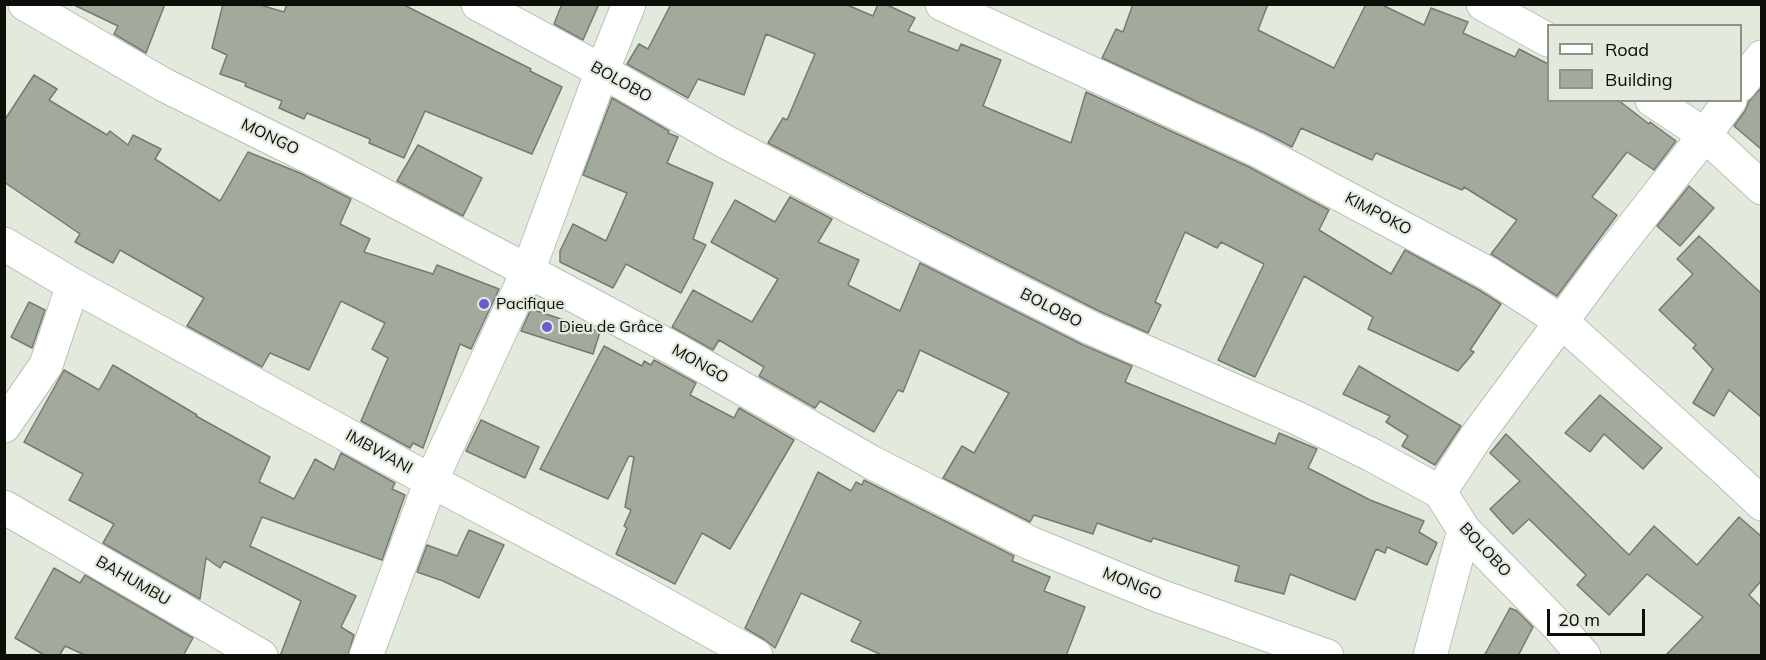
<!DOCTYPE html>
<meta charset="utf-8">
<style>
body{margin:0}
#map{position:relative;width:1766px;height:660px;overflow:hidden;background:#e2eade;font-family:Mulish,sans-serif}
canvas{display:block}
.frame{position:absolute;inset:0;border:6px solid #0c0e0a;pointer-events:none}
.legend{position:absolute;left:1547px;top:24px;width:195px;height:78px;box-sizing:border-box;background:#e2eade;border:2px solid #8c9289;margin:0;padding:8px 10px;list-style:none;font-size:18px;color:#0c0e0a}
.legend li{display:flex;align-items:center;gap:12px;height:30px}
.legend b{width:30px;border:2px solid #8c9289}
.scale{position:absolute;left:1547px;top:609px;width:98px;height:27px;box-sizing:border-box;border:3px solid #0c0e0a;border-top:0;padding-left:8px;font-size:18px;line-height:21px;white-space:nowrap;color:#0c0e0a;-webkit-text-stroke:4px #e2eade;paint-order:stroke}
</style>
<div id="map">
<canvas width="1766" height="660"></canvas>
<div class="frame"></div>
<ul class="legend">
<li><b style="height:8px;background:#fff"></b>Road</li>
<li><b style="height:16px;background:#a2aa9e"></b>Building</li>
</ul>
<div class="scale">20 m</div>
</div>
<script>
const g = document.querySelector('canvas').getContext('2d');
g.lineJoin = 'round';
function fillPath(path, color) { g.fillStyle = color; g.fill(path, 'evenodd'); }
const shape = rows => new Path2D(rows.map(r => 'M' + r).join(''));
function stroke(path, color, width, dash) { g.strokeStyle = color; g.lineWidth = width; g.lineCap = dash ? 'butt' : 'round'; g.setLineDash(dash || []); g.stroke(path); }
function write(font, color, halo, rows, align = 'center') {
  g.font = font + ' Mulish,sans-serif'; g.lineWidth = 4.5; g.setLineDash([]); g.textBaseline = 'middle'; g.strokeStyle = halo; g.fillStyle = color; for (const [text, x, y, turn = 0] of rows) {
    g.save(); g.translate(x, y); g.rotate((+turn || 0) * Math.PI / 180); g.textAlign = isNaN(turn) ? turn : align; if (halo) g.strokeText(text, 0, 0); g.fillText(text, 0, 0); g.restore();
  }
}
const building = shape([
 [72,4,165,4,146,53,114,34,118,26,72,4],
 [223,4,257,4,284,12,287,4,402,4,531,69,530,71,562,87,532,154,425,111,404,158,369,143,370,139,307,113,304,119,279,108,282,101,245,86,246,83,220,74,227,55,212,48,223,4],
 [562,4,599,4,583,40,554,24,562,4],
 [671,4,845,4,873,16,878,4,885,4,915,18,908,31,958,51,961,44,1001,60,983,106,1071,143,1086,92,1249,167,1329,210,1319,230,1391,274,1405,250,1479,290,1501,304,1470,350,1474,352,1458,371,1368,329,1373,317,1304,276,1255,377,1218,360,1264,264,1221,242,1217,248,1185,232,1155,302,1161,305,1148,333,1099,311,867,194,768,143,783,118,787,120,815,54,766,34,744,95,698,79,688,98,627,64,639,44,648,49,671,4],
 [1133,4,1268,4,1258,30,1334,68,1366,4,1380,4,1424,25,1431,8,1468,22,1463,33,1515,57,1519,49,1548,64,1548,100,1618,100,1649,124,1650,122,1676,141,1654,170,1627,152,1592,197,1617,215,1557,296,1491,254,1517,220,1464,187,1462,190,1376,153,1372,160,1301,128,1292,147,1265,133,1102,58,1116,29,1123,32,1133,4],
 [34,75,57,89,49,100,107,135,110,131,128,145,133,135,161,149,155,159,220,201,248,152,300,173,351,199,340,224,370,239,364,252,433,274,437,265,499,289,471,349,460,344,423,448,413,443,410,448,361,421,388,358,372,349,385,323,341,301,309,370,270,353,262,367,187,326,204,298,120,250,113,263,75,242,80,234,4,182,4,121,34,75],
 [1761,88,1761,149,1734,126,1745,111,1749,101,1761,88],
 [612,98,669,131,668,133,678,137,667,163,713,183,693,239,706,245,681,293,626,264,613,288,560,262,560,251,573,224,606,241,627,193,583,175,612,98],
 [418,145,482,178,463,216,397,181,418,145],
 [1689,186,1714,208,1680,246,1657,226,1689,186],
 [790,197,832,219,818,242,859,260,848,285,900,311,920,263,1083,345,1132,366,1125,382,1275,444,1279,433,1317,449,1308,468,1370,500,1424,521,1419,532,1437,543,1427,565,1387,547,1385,553,1376,549,1355,600,1290,574,1284,594,1235,581,1239,566,1153,538,1151,542,1097,523,1093,534,1034,515,1030,522,943,478,962,446,974,453,1009,393,920,350,903,392,898,390,874,432,820,401,815,408,759,376,764,367,719,340,713,350,672,327,693,290,752,322,778,279,711,242,735,200,775,222,790,197],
 [1699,236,1761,293,1761,417,1729,390,1714,416,1693,403,1713,369,1693,348,1696,345,1659,310,1693,274,1677,259,1699,236],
 [29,302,45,310,32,348,11,337,29,302],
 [531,309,600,332,593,354,521,331,531,309],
 [604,346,642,366,644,361,651,365,654,360,696,383,690,395,734,418,739,408,794,440,730,549,702,533,675,584,616,554,627,528,624,526,631,510,625,507,634,457,629,456,608,499,540,469,604,346],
 [113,365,197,415,196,416,270,457,259,482,294,499,315,459,334,470,341,453,395,483,392,489,405,495,382,560,262,517,250,546,356,596,341,627,354,635,348,656,280,656,301,601,224,561,220,568,206,558,200,599,103,543,114,524,69,500,83,474,24,442,64,370,99,390,113,365],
 [1359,366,1461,426,1435,465,1402,446,1408,436,1386,422,1390,416,1343,394,1359,366],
 [1600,395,1662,448,1643,469,1604,434,1590,452,1565,433,1600,395],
 [481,420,539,447,525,478,466,451,481,420],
 [1506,434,1629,555,1654,526,1697,565,1739,517,1761,536,1761,581,1749,595,1761,607,1761,656,1665,656,1703,617,1647,574,1609,615,1577,585,1586,575,1529,519,1513,534,1490,509,1520,481,1490,453,1506,434],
 [818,472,851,491,856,482,862,485,864,480,1014,556,1012,561,1050,577,1044,591,1085,607,1066,656,884,656,851,641,861,621,801,593,775,648,765,640,745,628,818,472],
 [469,530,504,545,479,598,443,581,417,572,427,545,457,556,469,530],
 [54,568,80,583,85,575,193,638,183,656,87,656,65,646,59,656,46,656,15,638,54,568],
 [1510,608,1517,611,1533,627,1518,656,1484,656,1510,608]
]);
fillPath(building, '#a2aa9e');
stroke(building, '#747b70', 1.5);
const minor = shape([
 [25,4,164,85,330,167,528,271,674,349,871,462,1030,543,1157,595,1327,656],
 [478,4,602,71,724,141,858,211,1091,328,1299,419,1372,455,1440,492,1464,530,1559,627,1584,656],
 [942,4,1257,150,1489,274,1561,321,1727,471,1762,504],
 [1483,4,1548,40],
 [1740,85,1762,57],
 [1652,100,1705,135,1762,188],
 [4,244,73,285,431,481,636,589,756,656],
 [4,426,46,365,73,285],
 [1440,492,1478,434,1604,264,1705,135,1730,100],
 [4,507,261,656],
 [366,656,431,481,528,271,602,71,629,4],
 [1430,656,1464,530]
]);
stroke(minor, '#b9c1b5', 35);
stroke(minor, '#fff', 33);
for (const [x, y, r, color] of [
 [484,304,6,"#6b5ad4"],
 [547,327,6,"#6b5ad4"]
]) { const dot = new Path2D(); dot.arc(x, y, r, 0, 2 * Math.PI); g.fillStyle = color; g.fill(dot); stroke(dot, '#e2eade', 2); }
write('16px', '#0c0e0a', '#e2eade', [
 ["BOLOBO",621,82,29],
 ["MONGO",270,137,26],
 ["KIMPOKO",1378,214,28],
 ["BOLOBO",1051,308,27],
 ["MONGO",700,364,30],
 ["IMBWANI",379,452,29],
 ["BOLOBO",1485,550,47],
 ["BAHUMBU",133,581,30],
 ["MONGO",1132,584,22]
]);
write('16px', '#0c0e0a', '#e2eade', [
 ["Pacifique",496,304],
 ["Dieu de Grâce",559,327]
], 'left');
</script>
